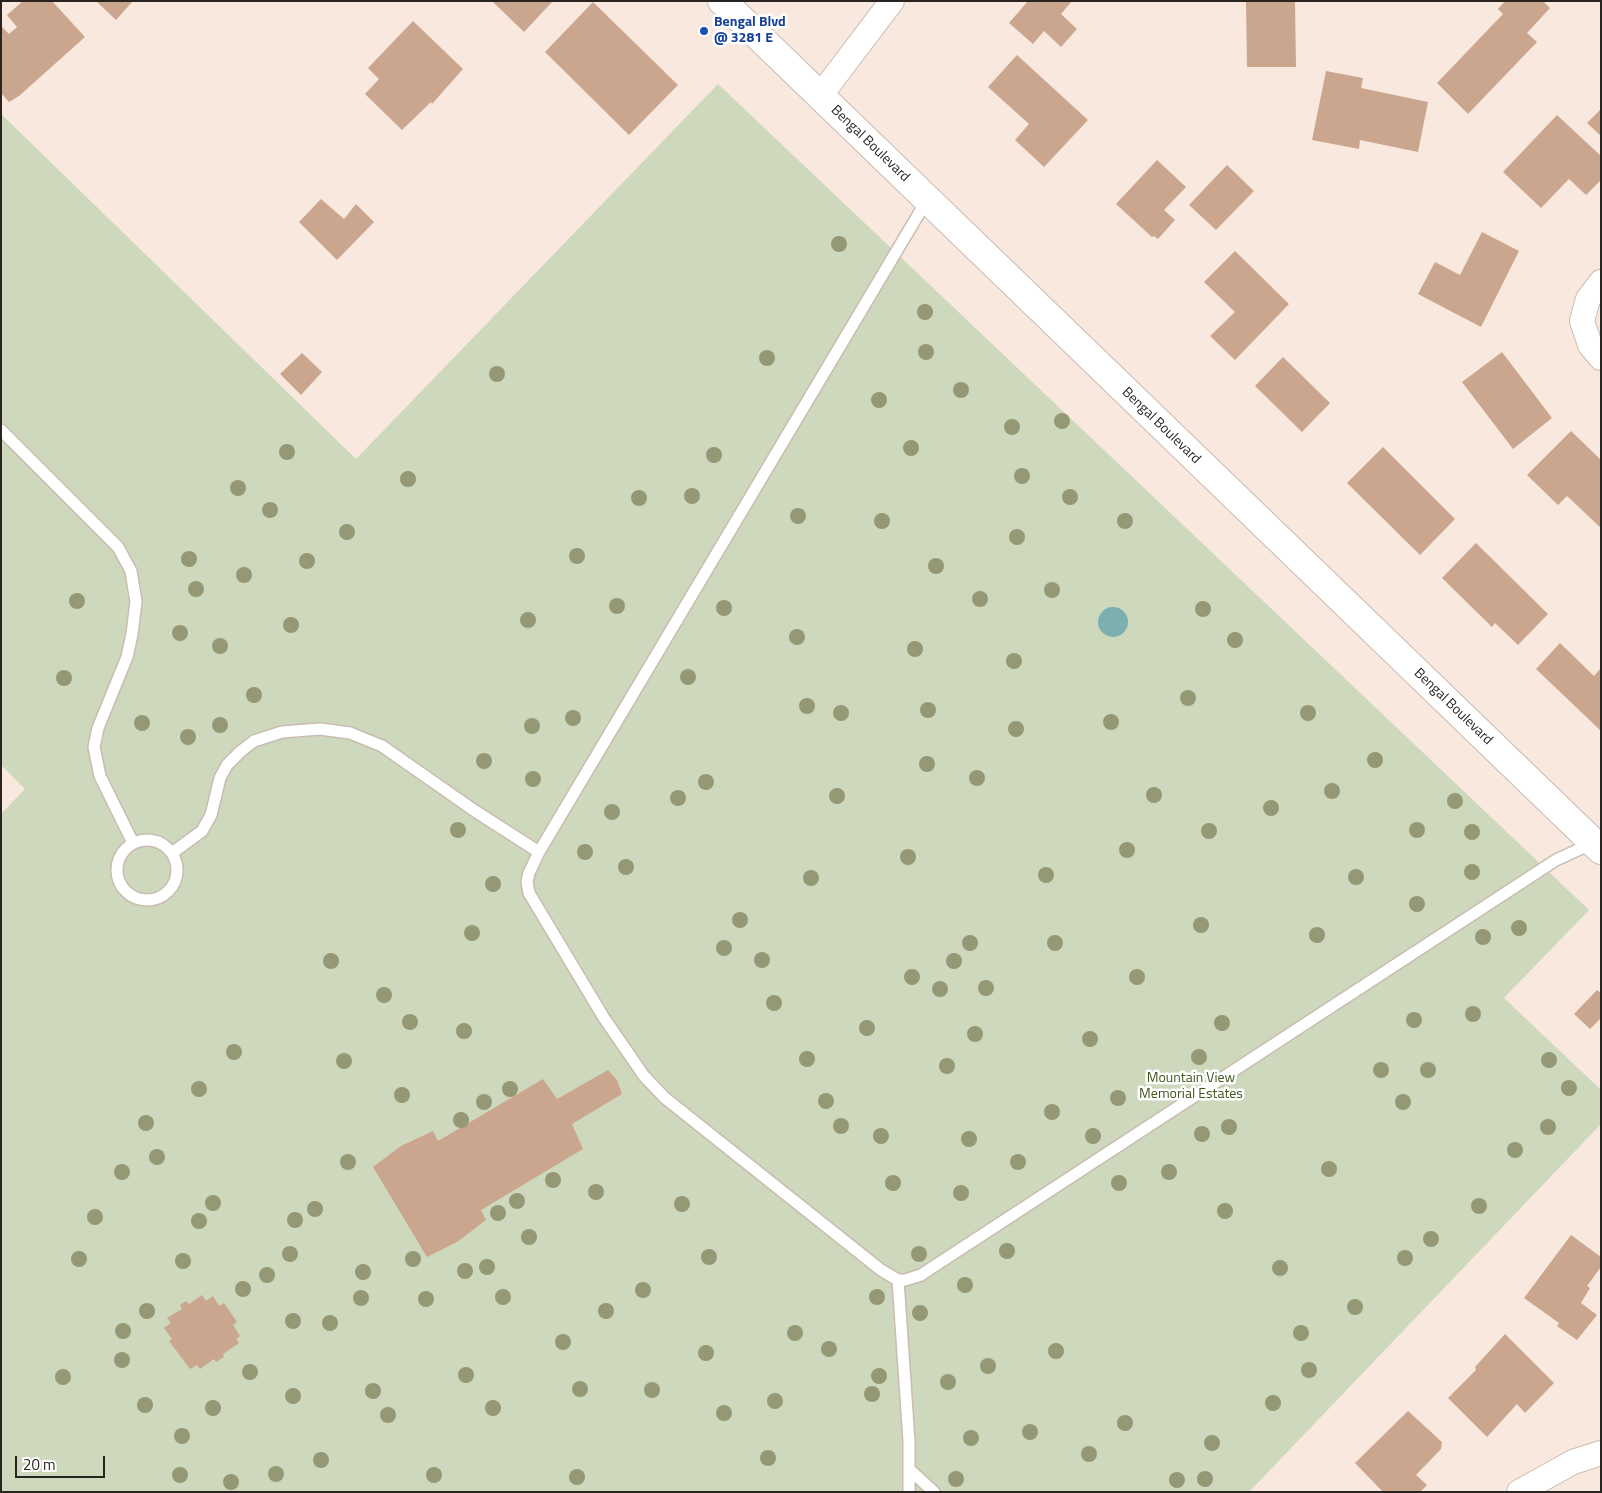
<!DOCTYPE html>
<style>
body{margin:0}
#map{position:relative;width:1602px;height:1493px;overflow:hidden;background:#f8e8dd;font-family:"Titillium Web",sans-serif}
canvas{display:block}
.frame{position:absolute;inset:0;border:2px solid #2a2420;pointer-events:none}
.scale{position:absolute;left:15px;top:1456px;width:90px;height:22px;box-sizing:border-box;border:2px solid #2a2420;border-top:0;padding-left:6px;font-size:15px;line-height:18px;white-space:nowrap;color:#2a2420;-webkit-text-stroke:4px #fff;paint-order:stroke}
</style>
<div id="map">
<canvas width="1602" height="1493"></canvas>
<div class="frame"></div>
<div class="scale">20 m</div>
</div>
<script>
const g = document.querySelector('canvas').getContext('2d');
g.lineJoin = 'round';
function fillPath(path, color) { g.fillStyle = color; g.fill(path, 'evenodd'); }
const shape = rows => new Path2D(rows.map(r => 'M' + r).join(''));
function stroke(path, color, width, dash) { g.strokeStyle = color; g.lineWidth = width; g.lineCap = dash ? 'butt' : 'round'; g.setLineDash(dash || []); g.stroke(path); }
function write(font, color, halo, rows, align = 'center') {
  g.font = font + ' "Titillium Web",sans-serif'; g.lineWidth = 5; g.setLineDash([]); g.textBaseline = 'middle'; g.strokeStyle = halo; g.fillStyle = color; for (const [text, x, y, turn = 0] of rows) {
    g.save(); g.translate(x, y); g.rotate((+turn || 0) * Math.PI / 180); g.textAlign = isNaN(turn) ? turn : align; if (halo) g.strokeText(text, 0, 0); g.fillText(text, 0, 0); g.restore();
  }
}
fillPath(shape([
 [718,84,1589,910,1504,998,1601,1090,1601,1124,1249,1492,1,1492,1,814,25,789,1,765,1,114,356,459]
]), '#cdd8bd');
fillPath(shape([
 '1098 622a15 15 0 1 1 30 0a15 15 0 1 1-30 0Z'
]), '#7cafb0');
fillPath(shape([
 [23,1,52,1,85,37,19,96,9,102,1,93,1,26,9,34,17,27,7,15],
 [96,1,133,1,116,20],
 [492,1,553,1,524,32],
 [1028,1,1072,1,1061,14,1077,29,1061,47,1044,31,1033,44,1009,23],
 [1246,1,1295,1,1296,67,1247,67],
 [1505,1,1543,1,1550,8,1527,33,1537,42,1468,114,1437,83,1503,14,1498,9],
 [593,2,678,85,629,135,545,52],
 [413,21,463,69,432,104,431,102,402,130,365,94,379,79,368,68],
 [1017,55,1088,120,1044,167,1015,140,1029,124,988,87],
 [1326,71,1363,78,1361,88,1428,102,1418,152,1360,140,1359,149,1312,140],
 [1601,109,1601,136,1587,123],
 [1557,115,1601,156,1601,180,1586,195,1569,179,1541,208,1503,172],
 [1157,160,1186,187,1164,210,1175,220,1158,239,1154,236,1152,237,1116,204],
 [1227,165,1254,191,1216,230,1189,205],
 [321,199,344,219,356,204,374,222,337,260,299,222],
 [1482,232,1519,251,1481,327,1418,294,1435,262,1460,275],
 [1235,251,1289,304,1235,360,1210,336,1235,312,1204,282],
 [1502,352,1552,418,1513,449,1462,382],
 [302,353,322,372,301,395,280,374],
 [1283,357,1330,403,1302,432,1255,386],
 [1571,431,1601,460,1601,528,1567,496,1558,505,1527,475],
 [1383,447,1455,519,1420,555,1347,483],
 [1476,543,1548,614,1518,645,1495,623,1492,627,1442,578],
 [1560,643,1594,676,1601,668,1601,731,1536,669],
 [1597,990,1601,993,1601,1018,1590,1029,1574,1014],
 [608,1070,617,1080,622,1094,572,1124,583,1149,481,1210,486,1220,457,1242,427,1257,373,1167,401,1146,433,1131,438,1141,543,1079,557,1099],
 [1571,1235,1601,1257,1601,1267,1587,1286,1590,1288,1581,1303,1597,1315,1577,1340,1557,1326,1559,1323,1524,1298],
 [202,1295,206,1301,213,1296,219,1306,224,1303,237,1322,233,1325,240,1336,236,1339,239,1343,223,1354,224,1357,216,1362,214,1359,200,1369,197,1365,190,1369,169,1341,172,1339,164,1328,171,1323,167,1318,182,1309,180,1305,186,1301,189,1304],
 [1505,1334,1554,1383,1525,1413,1517,1404,1487,1437,1448,1398,1476,1370,1475,1367],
 [1408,1411,1442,1442,1441,1449,1416,1475,1427,1485,1420,1492,1383,1492,1355,1463]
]), '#cba68f');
const lane = shape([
 [927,200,539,852,529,873,527,882,529,893,604,1018,644,1076,665,1098,881,1270,898,1280,905,1280,921,1275,933,1267,1556,860,1593,843],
 [1,430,118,547,131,571,136,602,132,634,127,657,98,728,94,747,100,776,133,843],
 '117 870a30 30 0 1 1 60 0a30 30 0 1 1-60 0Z',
 [172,853,202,831,211,815,220,778,227,765,241,751,254,741,282,732,320,729,350,733,382,746,475,811,539,852],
 [898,1280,909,1441,909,1492],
 [910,1470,934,1492]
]);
const street = shape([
 [820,96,892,1],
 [1601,282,1588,299,1582,321,1590,345,1601,358],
 [1519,1492,1573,1462,1601,1453]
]);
const secondary = shape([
 [722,1,1601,850]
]);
stroke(lane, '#cbbcb1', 14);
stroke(street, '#cbbcb1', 26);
stroke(secondary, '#cbbcb1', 30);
stroke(lane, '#fff', 11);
stroke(street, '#fff', 24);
stroke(secondary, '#fff', 28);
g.fillStyle = '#949874';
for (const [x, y] of [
 [839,244],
 [925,312],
 [926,352],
 [767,358],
 [497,374],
 [961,390],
 [879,400],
 [1062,421],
 [1012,427],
 [911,448],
 [287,452],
 [714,455],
 [1022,476],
 [408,479],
 [238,488],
 [692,496],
 [1070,497],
 [639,498],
 [270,510],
 [798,516],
 [882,521],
 [1125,521],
 [347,532],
 [1017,537],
 [577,556],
 [189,559],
 [307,561],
 [936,566],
 [244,575],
 [196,589],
 [1052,590],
 [980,599],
 [77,601],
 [617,606],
 [724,608],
 [1203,609],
 [528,620],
 [291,625],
 [180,633],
 [797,637],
 [1235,640],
 [220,646],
 [915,649],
 [1014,661],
 [688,677],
 [64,678],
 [254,695],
 [1188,698],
 [807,706],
 [928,710],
 [841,713],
 [1308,713],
 [573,718],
 [1111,722],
 [142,723],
 [220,725],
 [532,726],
 [1016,729],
 [188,737],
 [1375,760],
 [484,761],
 [927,764],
 [977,778],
 [533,779],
 [706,782],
 [1332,791],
 [1154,795],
 [837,796],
 [678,798],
 [1455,801],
 [1271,808],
 [612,812],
 [458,830],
 [1417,830],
 [1209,831],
 [1472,832],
 [1127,850],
 [585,852],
 [908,857],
 [626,867],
 [1472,872],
 [1046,875],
 [1356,877],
 [811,878],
 [493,884],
 [1417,904],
 [740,920],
 [1201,925],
 [1519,928],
 [472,933],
 [1317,935],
 [1483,937],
 [970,943],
 [1055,943],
 [724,948],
 [762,960],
 [331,961],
 [954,961],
 [912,977],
 [1137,977],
 [986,988],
 [940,989],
 [384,995],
 [774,1003],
 [1473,1014],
 [1414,1020],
 [410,1022],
 [1222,1023],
 [867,1028],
 [464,1031],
 [975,1034],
 [1090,1039],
 [234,1052],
 [1199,1057],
 [807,1059],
 [1549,1060],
 [344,1061],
 [947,1066],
 [1381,1070],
 [1428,1070],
 [1569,1088],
 [199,1089],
 [510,1089],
 [402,1095],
 [1118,1098],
 [826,1101],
 [484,1102],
 [1403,1102],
 [1052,1112],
 [461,1120],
 [146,1123],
 [841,1126],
 [1229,1127],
 [1548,1127],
 [1202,1134],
 [881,1136],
 [1093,1136],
 [969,1139],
 [1515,1150],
 [157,1157],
 [348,1162],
 [1018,1162],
 [1329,1169],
 [122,1172],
 [1169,1172],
 [553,1180],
 [893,1183],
 [1119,1183],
 [596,1192],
 [961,1193],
 [517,1201],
 [213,1203],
 [682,1204],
 [1479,1206],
 [315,1209],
 [1225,1211],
 [498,1213],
 [95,1217],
 [295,1220],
 [199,1221],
 [529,1237],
 [1431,1239],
 [1007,1251],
 [290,1254],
 [919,1254],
 [709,1257],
 [1405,1258],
 [79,1259],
 [413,1259],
 [183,1261],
 [487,1267],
 [1280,1268],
 [465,1271],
 [363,1272],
 [267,1275],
 [965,1285],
 [243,1289],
 [643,1290],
 [503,1297],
 [877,1297],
 [361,1298],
 [426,1299],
 [1355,1307],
 [147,1311],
 [606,1311],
 [920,1313],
 [293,1321],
 [330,1323],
 [123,1331],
 [795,1333],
 [1301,1333],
 [563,1342],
 [829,1349],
 [1056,1351],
 [706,1353],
 [122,1360],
 [988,1366],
 [1309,1370],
 [250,1372],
 [466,1375],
 [879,1376],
 [63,1377],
 [948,1382],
 [580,1389],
 [652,1390],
 [373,1391],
 [872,1394],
 [293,1396],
 [775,1401],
 [1273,1403],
 [145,1405],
 [213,1408],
 [493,1408],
 [724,1413],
 [388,1415],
 [1125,1423],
 [1030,1432],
 [182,1436],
 [971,1438],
 [1212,1443],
 [1089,1454],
 [768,1458],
 [321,1460],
 [276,1474],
 [180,1475],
 [434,1475],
 [577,1477],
 [956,1479],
 [1205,1479],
 [1177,1480],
 [231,1482]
]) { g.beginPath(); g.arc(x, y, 8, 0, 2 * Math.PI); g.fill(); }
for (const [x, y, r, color] of [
 [704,31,5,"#1a4fb4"]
]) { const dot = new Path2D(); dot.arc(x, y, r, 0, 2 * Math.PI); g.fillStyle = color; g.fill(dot); stroke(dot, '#fff', 2); }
write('bold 14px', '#164399', '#fff', [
 ["Bengal Blvd",714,23],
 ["@ 3281 E",714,39]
], 'left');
write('14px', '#2a2420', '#fff', [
 ["Bengal Boulevard",870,144,44],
 ["Bengal Boulevard",1161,426,44],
 ["Bengal Boulevard",1453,707,44]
]);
write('14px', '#43561e', '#fff', [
 ["Mountain View",1191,1079],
 ["Memorial Estates",1191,1095]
]);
</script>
